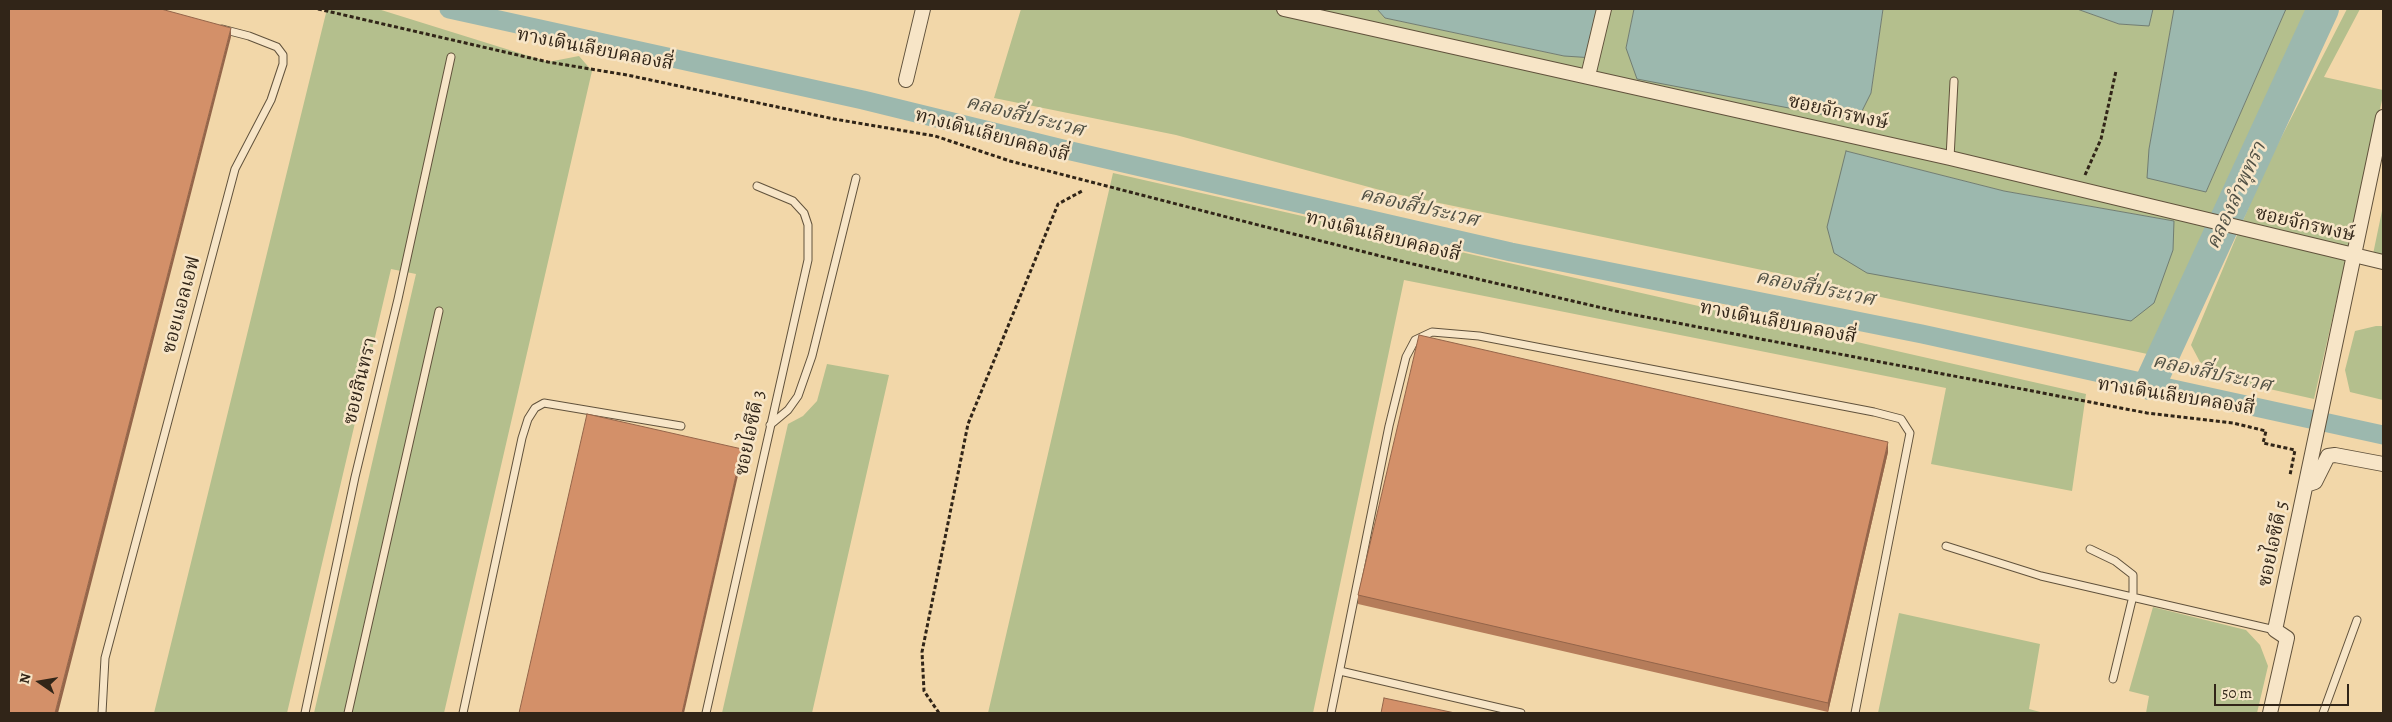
<!DOCTYPE html>
<meta charset="utf-8">
<style>
body{margin:0}
#map{position:relative;width:2392px;height:722px;overflow:hidden;background:#f2d7a9;font-family:Alegreya,serif}
canvas{display:block}
.frame{position:absolute;inset:0;border:10px solid #312518;pointer-events:none}
.north{position:absolute;left:15px;top:657px;width:50px;height:50px;-webkit-text-stroke:4px #f7e5c7;paint-order:stroke;rotate:283deg;font-size:14px;font-weight:700;line-height:20px;text-align:center;color:#312518}
.north::after{content:'';display:block;margin:auto;width:18px;height:22px;background:#312518;clip-path:polygon(50% 0,100% 100%,50% 72%,0 100%)}
.scale{position:absolute;left:2214px;top:684px;width:135px;height:22px;box-sizing:border-box;border:2px solid #312518;border-top:0;padding-left:6px;font-size:15px;line-height:18px;white-space:nowrap;color:#312518;-webkit-text-stroke:4px #f7e5c7;paint-order:stroke}
</style>
<div id="map">
<canvas width="2392" height="722"></canvas>
<div class="frame"></div>
<div class="north">N</div>
<div class="scale">50 m</div>
</div>
<script>
const g = document.querySelector('canvas').getContext('2d');
g.lineJoin = 'round';
function fillPath(path, color) { g.fillStyle = color; g.fill(path, 'evenodd'); }
const shape = rows => new Path2D(rows.map(r => 'M' + r).join(''));
function stroke(path, color, width, dash) { g.strokeStyle = color; g.lineWidth = width; g.lineCap = dash ? 'butt' : 'round'; g.setLineDash(dash || []); g.stroke(path); }
function write(font, color, halo, rows, align = 'center') {
  g.font = font + ' Alegreya,"Noto Serif Thai",serif'; g.lineWidth = 5; g.setLineDash([]); g.textBaseline = 'middle'; g.strokeStyle = halo; g.fillStyle = color; for (const [text, x, y, turn = 0] of rows) {
    g.save(); g.translate(x, y); g.rotate((+turn || 0) * Math.PI / 180); g.textAlign = isNaN(turn) ? turn : align; if (halo) g.strokeText(text, 0, 0); g.fillText(text, 0, 0); g.restore();
  }
}
fillPath(shape([
 [327,9,378,9,548,62,579,56,592,71,444,713,314,713,416,274,391,269,287,713,154,713],
 [1021,9,1377,9,1385,18,1564,56,1605,9,1634,9,1626,48,1871,93,1883,9,2077,9,2119,24,2149,25,2153,9,2174,9,2149,149,2206,192,2286,9,2310,9,2209,234,2152,355,1848,290,1815,281,1391,193,1176,135,994,98],
 [1846,151,2004,191,2174,221,1834,253],
 [2347,9,2360,9,2324,77,2383,90,2383,96,2314,399,2225,379,2200,362,2191,345,2263,173],
 [1113,173,2086,394,2072,491,1931,464,1946,388,1404,280,1313,713,988,713],
 [2383,206,2383,261,2372,259],
 [2376,326,2383,326,2383,400,2350,392,2345,370,2355,331],
 [827,364,889,375,812,713,722,713,788,424,803,416,817,401],
 [2153,607,2246,630,2260,645,2268,666,2257,713,2146,713,2149,696,2129,691],
 [1899,613,2040,644,2029,709,2044,713,1878,713]
]), '#b4bf8d');
const water = shape([
 [1377,9,1605,9,1594,58,1564,56,1385,18,1377,9],
 [1634,9,1883,9,1871,93,1857,121,1637,79,1626,48,1634,9],
 [2077,9,2153,9,2149,26,2119,24,2077,9],
 [2174,9,2286,9,2206,192,2147,178,2149,149,2174,9],
 [1846,151,2004,191,2174,221,2173,250,2154,303,2131,321,1867,273,1834,253,1827,227,1846,151]
]);
fillPath(water, '#9cb8ae');
stroke(water, '#717d72', 1);
stroke(shape([
 [449,9,863,100,1071,151,1511,252,1922,334,2383,435]
]), '#9cb8ae', 19);
stroke(shape([
 [2150,384,2323,9]
]), '#9cb8ae', 32);
const service = shape([
 [1950,158,1954,81],
 [770,425,788,410,798,396,812,356,856,178],
 [1946,546,2041,576,2275,630],
 [2090,549,2115,561,2133,575,2133,596,2113,679],
 [1340,671,1521,713],
 [102,713,105,658,235,169,271,100,283,64,283,55,277,47,249,36,222,29],
 [305,713,355,477,398,299,451,57],
 [348,713,439,311],
 [463,713,522,438,528,419,535,408,544,403,681,426],
 [706,713,808,260,808,225,804,213,793,201,757,186],
 [1331,713,1389,426,1406,357,1415,340,1432,332,1479,336,1874,412,1901,419,1910,433,1855,713],
 [2323,713,2357,620]
]);
const minor = shape([
 [1284,9,1950,158,2383,262],
 [1588,76,1604,9],
 [906,80,923,9],
 [2306,485,2315,482,2328,456,2335,455,2383,464],
 [2270,713,2287,638,2275,630,2383,117]
]);
stroke(service, '#61523c', 9);
stroke(minor, '#61523c', 16);
stroke(shape([
 [318,9,548,62,627,75,834,119,935,136,1010,161,1215,214,1400,261,1620,312,2147,413,2233,423,2266,431,2263,443,2295,450,2290,475,2291,476],
 [2085,175,2101,139,2116,71],
 [939,713,924,691,922,652,968,424,1058,204,1084,190]
]), '#312518', 3, [4, 2.5]);
stroke(service, '#f7e5c7', 7);
stroke(minor, '#f7e5c7', 14);
fillPath(shape([
 [1888,452,1828,712,1358,604,1358,595]
]), '#b57c5a');
fillPath(shape([
 [231,28,231,37,58,713,55,713],
 [1888,442,1888,452,1828,712,1828,703],
 [742,449,742,458,684,713,682,713]
]), '#94654a');
const building = shape([
 [9,9,161,9,231,28,55,713,9,713,9,9],
 [1419,335,1888,442,1828,703,1358,595,1419,335],
 [587,414,742,449,682,713,519,713,587,414],
 [1384,698,1455,713,1381,713,1384,698]
]);
fillPath(building, '#d39069');
stroke(building, '#94654a', 1);
write('19px', '#312518', '#f7e5c7', [
 ["ทางเดินเลียบคลองสี่",595,50,11],
 ["ซอยจักรพงษ์",1838,113,13],
 ["ทางเดินเลียบคลองสี่",992,136,15],
 ["ซอยจักรพงษ์",2305,225,13],
 ["ทางเดินเลียบคลองสี่",1383,237,14],
 ["ซอยแอลเอฟ",182,305,-75],
 ["ทางเดินเลียบคลองสี่",1778,323,11],
 ["ซอยสินทรา",361,381,-76],
 ["ทางเดินเลียบคลองสี่",2176,397,9],
 ["ซอยไอซีดี 3",751,433,-78],
 ["ซอยไอซีดี 5",2274,544,-78]
]);
write('italic 20px', '#515145', '#f7e5c7', [
 ["คลองสี่ประเวศ",1025,117,14],
 ["คลองลำพุทรา",2237,196,-65],
 ["คลองสี่ประเวศ",1419,208,13],
 ["คลองสี่ประเวศ",1815,289,11],
 ["คลองสี่ประเวศ",2212,374,12]
]);
</script>
